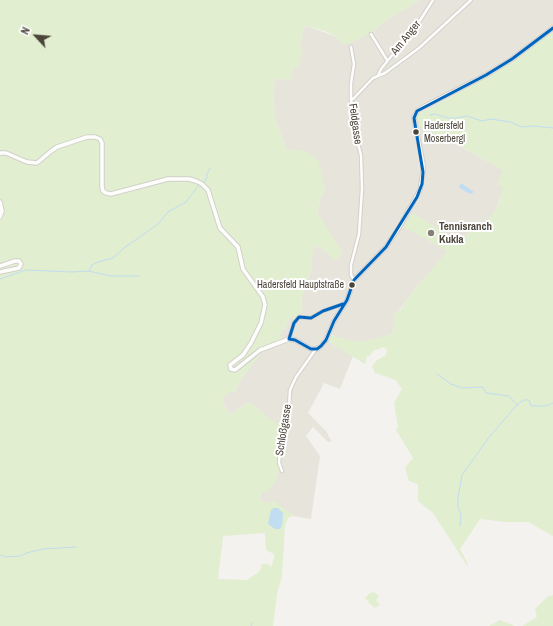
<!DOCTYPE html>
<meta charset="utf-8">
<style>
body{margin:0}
#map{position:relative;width:553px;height:626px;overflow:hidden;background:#f4f2ee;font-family:"Archivo Narrow",sans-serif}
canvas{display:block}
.north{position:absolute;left:16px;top:16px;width:40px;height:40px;-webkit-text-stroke:3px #fff;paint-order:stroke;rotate:296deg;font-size:11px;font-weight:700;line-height:16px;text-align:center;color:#4b4439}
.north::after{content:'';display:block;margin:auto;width:14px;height:18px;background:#4b4439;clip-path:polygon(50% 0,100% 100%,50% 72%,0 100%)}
</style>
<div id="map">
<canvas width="553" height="626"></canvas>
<div class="north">N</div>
</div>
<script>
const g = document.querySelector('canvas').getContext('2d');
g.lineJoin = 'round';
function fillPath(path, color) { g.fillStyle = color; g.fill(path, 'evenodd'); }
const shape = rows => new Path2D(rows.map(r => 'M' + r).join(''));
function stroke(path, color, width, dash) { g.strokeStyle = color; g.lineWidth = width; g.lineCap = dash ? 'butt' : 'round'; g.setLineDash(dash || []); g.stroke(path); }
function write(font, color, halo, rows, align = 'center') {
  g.font = font + ' "Archivo Narrow",sans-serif'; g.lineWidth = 4; g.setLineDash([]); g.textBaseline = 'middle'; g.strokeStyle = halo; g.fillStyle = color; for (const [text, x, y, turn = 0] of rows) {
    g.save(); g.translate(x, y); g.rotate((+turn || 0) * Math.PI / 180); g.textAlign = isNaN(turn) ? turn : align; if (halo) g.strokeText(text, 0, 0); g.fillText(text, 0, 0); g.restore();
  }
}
fillPath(shape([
 [420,0,553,0,553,30,486,78,417,115,419,126,440,135,503,170,504,188,495,211,486,222,458,240,409,296,399,311,393,334,367,341,351,341,331,335,329,342,353,356,340,389,324,383,308,413,326,431,332,442,328,442,313,427,306,436,320,456,311,519,293,516,292,514,259,500,262,491,277,461,281,445,284,411,283,423,275,423,249,402,230,415,221,399,229,392,235,392,241,379,260,354,267,347,266,345,282,339,279,336,284,328,288,329,285,327,290,318,301,313,302,295,312,268,310,265,314,246,320,247,335,259,343,254,317,212,320,199,325,189,296,150,287,150,283,140,275,118,273,90,275,78,290,80,294,66,298,66,303,50,299,48,305,25,337,37,341,43,371,33,388,19]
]), '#e7e4dc');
fillPath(shape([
 [0,0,420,0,388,19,371,33,349,44,340,43,337,37,327,32,305,25,299,48,303,50,298,67,294,67,290,80,275,78,273,90,275,118,283,140,287,150,296,150,308,152,318,160,325,189,320,199,317,212,343,254,335,260,320,247,314,246,310,265,312,268,302,295,301,313,295,319,293,319,293,317,290,318,285,327,288,329,284,328,279,336,283,339,267,345,267,347,260,354,241,379,235,392,229,392,221,399,230,415,249,402,276,423,283,423,284,410,287,410,285,431,277,461,280,470,276,480,268,492,262,491,259,499,266,503,274,501,292,514,293,516,288,518,285,526,282,576,277,594,273,626,0,626],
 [265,533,266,550,274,554,274,559,271,567,268,564,262,564,260,571,247,580,218,579,223,536],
 [553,30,553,536,528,522,506,522,480,519,460,549,467,562,468,567,433,513,418,501,418,484,409,481,405,468,413,458,396,430,398,427,394,403,402,389,396,380,375,373,372,366,377,360,386,355,387,350,384,347,373,351,370,356,367,356,365,364,329,342,331,335,351,341,367,341,392,334,394,313,400,311,409,296,447,251,403,227,412,213,458,240,486,222,495,211,499,202,503,188,497,184,503,170,440,135,419,126,417,115,486,78],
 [374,592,379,596,376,600,380,605,374,608,365,598,370,593],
 [553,595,553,626,522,626,537,617,535,609,548,596],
 [500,620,515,626,489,626]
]), '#e1eecf');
fillPath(shape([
 [461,183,474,192,470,194,463,190,459,187],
 [274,508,278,508,283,513,282,525,280,529,275,529,268,524,271,510]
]), '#c0ddf1');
stroke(shape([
 [430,115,435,114,448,118,457,118,467,116,482,121,491,119,510,122,522,127,534,126,553,128],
 [204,183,207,177,207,174,210,168],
 [89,271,92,265,98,262,113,258,124,248,158,224,168,212,186,202,199,185],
 [0,279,26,270,72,272,89,271,110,276,139,276],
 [437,374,451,384,462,388,483,387,486,393,509,396,517,405],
 [460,526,461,515,458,507,458,498,462,475,490,436,517,405,523,400,529,400,531,406,546,406,553,403],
 [0,556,2,555,5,557,21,556,26,553,43,549,76,547],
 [251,626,252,623]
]), '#c0ddf1', 1);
const minor = shape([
 [371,34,387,60],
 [351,47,354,64,351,83,351,99,355,133,361,155,362,189,359,234,351,265,351,275,354,280],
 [378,75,381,69,419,22,433,0],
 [351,99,353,99,373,78,385,73,419,48,471,0],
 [289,339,294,323,299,317,311,318,323,311,343,304],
 [282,471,279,463,280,449,288,423,290,390,296,377,316,349]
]);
const tertiary = shape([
 [0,153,6,153,27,162,37,163,50,152,57,147,87,137,95,137,100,139,102,143,102,187,103,191,106,193,111,194,168,179,189,179,196,181,202,184,208,190,220,228,238,247,243,269,263,297,265,305,261,323,251,343,243,355,230,365,231,369,235,370,260,350,289,339,295,340,311,349,317,349,321,346,326,340,334,321,347,300,354,280,386,247,400,226,420,190,423,172,423,164,414,118,417,111,423,107,486,75,512,59,553,28],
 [0,202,2,211,0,217],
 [0,266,15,261,19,261,21,264,19,268,0,272]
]);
stroke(minor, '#d2d0cb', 4.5);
stroke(tertiary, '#d2d0cb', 5.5);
stroke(minor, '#fdfdfc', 2.5);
stroke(tertiary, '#fdfdfc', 3.5);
stroke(shape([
 [289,339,295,340,311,349,317,349,321,346,326,340,334,321,347,300,354,280,386,247,417,197,422,184,423,172,414,118,417,111,486,75,512,59,553,28],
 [289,339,294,323,299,317,311,318,323,311,343,304]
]), '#0065bd', 3);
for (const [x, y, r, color] of [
 [416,132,3.5,"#4b4439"],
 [431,233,4,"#868178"],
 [352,285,3.5,"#4b4439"]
]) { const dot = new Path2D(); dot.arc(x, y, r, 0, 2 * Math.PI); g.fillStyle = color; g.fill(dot); stroke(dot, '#fff', 1.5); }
write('10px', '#4b4439', '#fff', [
 ["Hadersfeld",424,126],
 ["Moserbergl",424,139],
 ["Hadersfeld Hauptstraße",344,285,"right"]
], 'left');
write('11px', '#4b4439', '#fff', [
 ["Am Anger",406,38,-51],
 ["Feldgasse",355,124,82],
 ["Schloßgasse",284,430,-81]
]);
write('bold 11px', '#4b4439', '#fff', [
 ["Tennisranch",439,227],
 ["Kukla",439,240]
], 'left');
</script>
